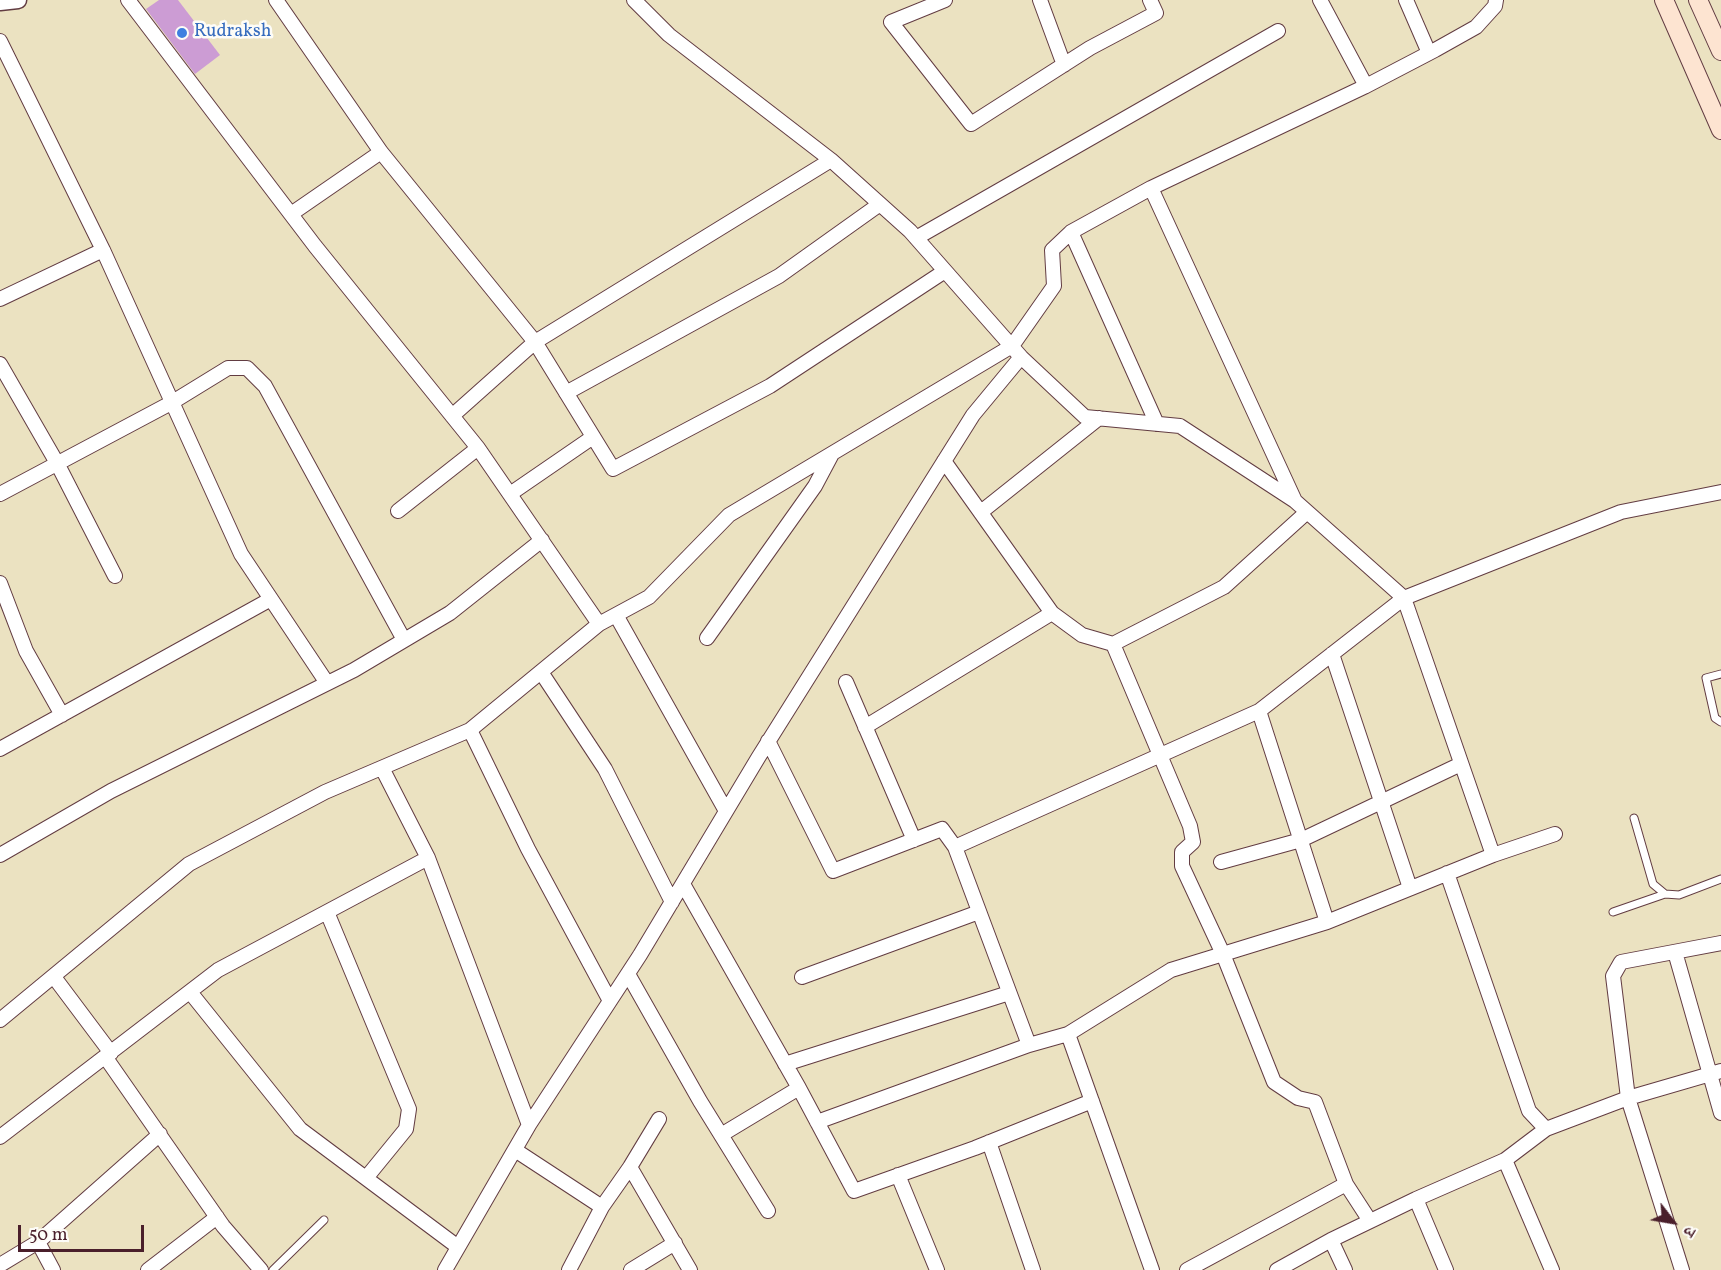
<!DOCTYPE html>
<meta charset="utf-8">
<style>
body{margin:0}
#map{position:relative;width:1721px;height:1270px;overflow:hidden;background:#ebe2c1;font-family:Vollkorn,"Noto Serif Devanagari",serif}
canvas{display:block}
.north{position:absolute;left:1643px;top:1192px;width:60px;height:60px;-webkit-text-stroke:4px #fdfcf7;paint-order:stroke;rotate:121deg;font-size:16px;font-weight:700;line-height:24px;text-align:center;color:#4a1f2b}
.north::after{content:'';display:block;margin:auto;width:21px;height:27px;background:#4a1f2b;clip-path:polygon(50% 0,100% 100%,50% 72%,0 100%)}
.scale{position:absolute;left:18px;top:1225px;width:126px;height:27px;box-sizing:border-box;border:3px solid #4a1f2b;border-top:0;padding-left:8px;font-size:18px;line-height:21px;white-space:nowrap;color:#4a1f2b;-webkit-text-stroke:4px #fdfcf7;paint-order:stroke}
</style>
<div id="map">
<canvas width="1721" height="1270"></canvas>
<div class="north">उ</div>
<div class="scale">50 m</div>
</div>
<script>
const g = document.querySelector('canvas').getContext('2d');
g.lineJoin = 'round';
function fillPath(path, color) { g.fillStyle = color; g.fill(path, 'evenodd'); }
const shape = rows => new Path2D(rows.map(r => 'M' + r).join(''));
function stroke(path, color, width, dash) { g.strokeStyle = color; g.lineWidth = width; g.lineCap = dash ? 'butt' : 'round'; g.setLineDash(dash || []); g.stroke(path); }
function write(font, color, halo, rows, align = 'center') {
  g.font = font + ' Vollkorn,serif'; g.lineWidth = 5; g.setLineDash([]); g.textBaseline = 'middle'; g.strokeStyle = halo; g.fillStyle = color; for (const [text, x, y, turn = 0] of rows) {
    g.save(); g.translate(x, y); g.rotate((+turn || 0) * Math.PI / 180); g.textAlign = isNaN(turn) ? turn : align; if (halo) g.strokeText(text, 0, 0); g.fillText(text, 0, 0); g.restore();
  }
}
fillPath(shape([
 [159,0,178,0,220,55,195,74,146,9]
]), '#cc9cd4');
const service = shape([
 [1721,674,1706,678,1715,718,1721,722],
 [1634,818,1653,884,1665,894,1679,895,1721,879],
 [1613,912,1665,894],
 [273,1270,324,1220]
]);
const minor = shape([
 [128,0,315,246,478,448,599,624,470,730,528,849,610,1001],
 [276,0,381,152,535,342,831,160,910,231,1021,357],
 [634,0,669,35,831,160],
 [945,0,891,22,971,124,1090,48,1156,13,1150,0],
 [1040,0,1064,65],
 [1320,0,1366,86],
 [1406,0,1429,53],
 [0,41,103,250,241,554,327,683],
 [291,214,381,152],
 [1071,232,1157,424],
 [916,238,1278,31],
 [0,299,103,250],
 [0,364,57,463,115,576],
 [566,393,779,276,880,204],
 [452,416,535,342,613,469,770,386,945,271],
 [944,461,1052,613,1082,635,1113,644,1224,587,1307,512],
 [0,494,171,403,228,368,247,368,265,386,404,640],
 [510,494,593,437],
 [1295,501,1151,188,1366,86,1435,50,1476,27,1495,6,1496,0],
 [398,511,478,448],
 [981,512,1099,418],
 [0,583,26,651,62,715],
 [616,615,726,811],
 [599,624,649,597,729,515,1012,346,1054,286,1052,250,1071,232,1151,188],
 [707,638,815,486,832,454],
 [1113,644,1190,826,1193,842,1182,852,1182,866,1223,954,1274,1082,1298,1098,1315,1102,1346,1184],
 [1332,654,1410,888],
 [541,672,605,769,672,902],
 [846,682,914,840],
 [1259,711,1327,922],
 [865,727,1052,613],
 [768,741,833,871,942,829,955,847],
 [0,749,271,599],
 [382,768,428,858,529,1125],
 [0,855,111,791,354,670,450,613,542,540],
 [1493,855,1555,834],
 [1221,862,1301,840,1461,764],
 [1447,873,1529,1111,1546,1129,1628,1098,1613,976,1621,962,1721,943],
 [683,884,799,1088],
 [327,912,409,1109,406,1129,366,1178],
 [1675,952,1721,1113],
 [628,974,700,1101,768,1211],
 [54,977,111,1053],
 [802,977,979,912],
 [190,992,300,1129,458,1247],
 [0,1020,189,864,325,792,470,730],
 [106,1058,223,1226,261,1270],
 [785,1064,1009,993],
 [817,1122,1029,1045],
 [1546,1129,1505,1160,1552,1270],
 [721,1135,799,1088,854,1191,975,1148,1092,1101],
 [0,1137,218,970,428,858],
 [989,1142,1033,1270],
 [515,1150,602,1207,630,1167,659,1119],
 [630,1167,690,1270],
 [898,1175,937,1270],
 [1416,1199,1446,1270],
 [1331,1240,1345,1270],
 [38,1242,53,1270],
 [0,1265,38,1242,160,1134],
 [148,1270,217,1217],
 [445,1270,529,1125,640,955,758,758,973,415,1021,357,1085,417,1180,426,1295,501,1404,598,1493,855,1327,922,1171,970,1068,1034],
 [569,1270,602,1207],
 [631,1270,675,1243],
 [1152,1270,1068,1034,1029,1045,955,847,1259,711,1404,598,1621,512,1721,492],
 [1187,1270,1346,1184,1370,1221],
 [1277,1270,1331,1240,1416,1199,1505,1160],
 [1682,1270,1628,1098,1721,1071]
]);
const tertiary = shape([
 [0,2,18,0]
]);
const secondary = shape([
 [1664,0,1721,130],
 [1698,0,1721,51]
]);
stroke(service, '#623c42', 9);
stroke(minor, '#623c42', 16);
stroke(tertiary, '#623c42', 19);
stroke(secondary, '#623c42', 20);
stroke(service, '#fff', 7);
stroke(minor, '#fff', 14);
stroke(tertiary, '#fff', 16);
stroke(secondary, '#fde4d1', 18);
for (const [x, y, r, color] of [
 [182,33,6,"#3f7fe0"]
]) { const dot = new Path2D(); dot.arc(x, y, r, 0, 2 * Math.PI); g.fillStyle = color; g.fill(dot); stroke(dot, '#fdfcf7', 2); }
write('18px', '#366cbe', '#fdfcf7', [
 ["Rudraksh",194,33]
], 'left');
</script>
